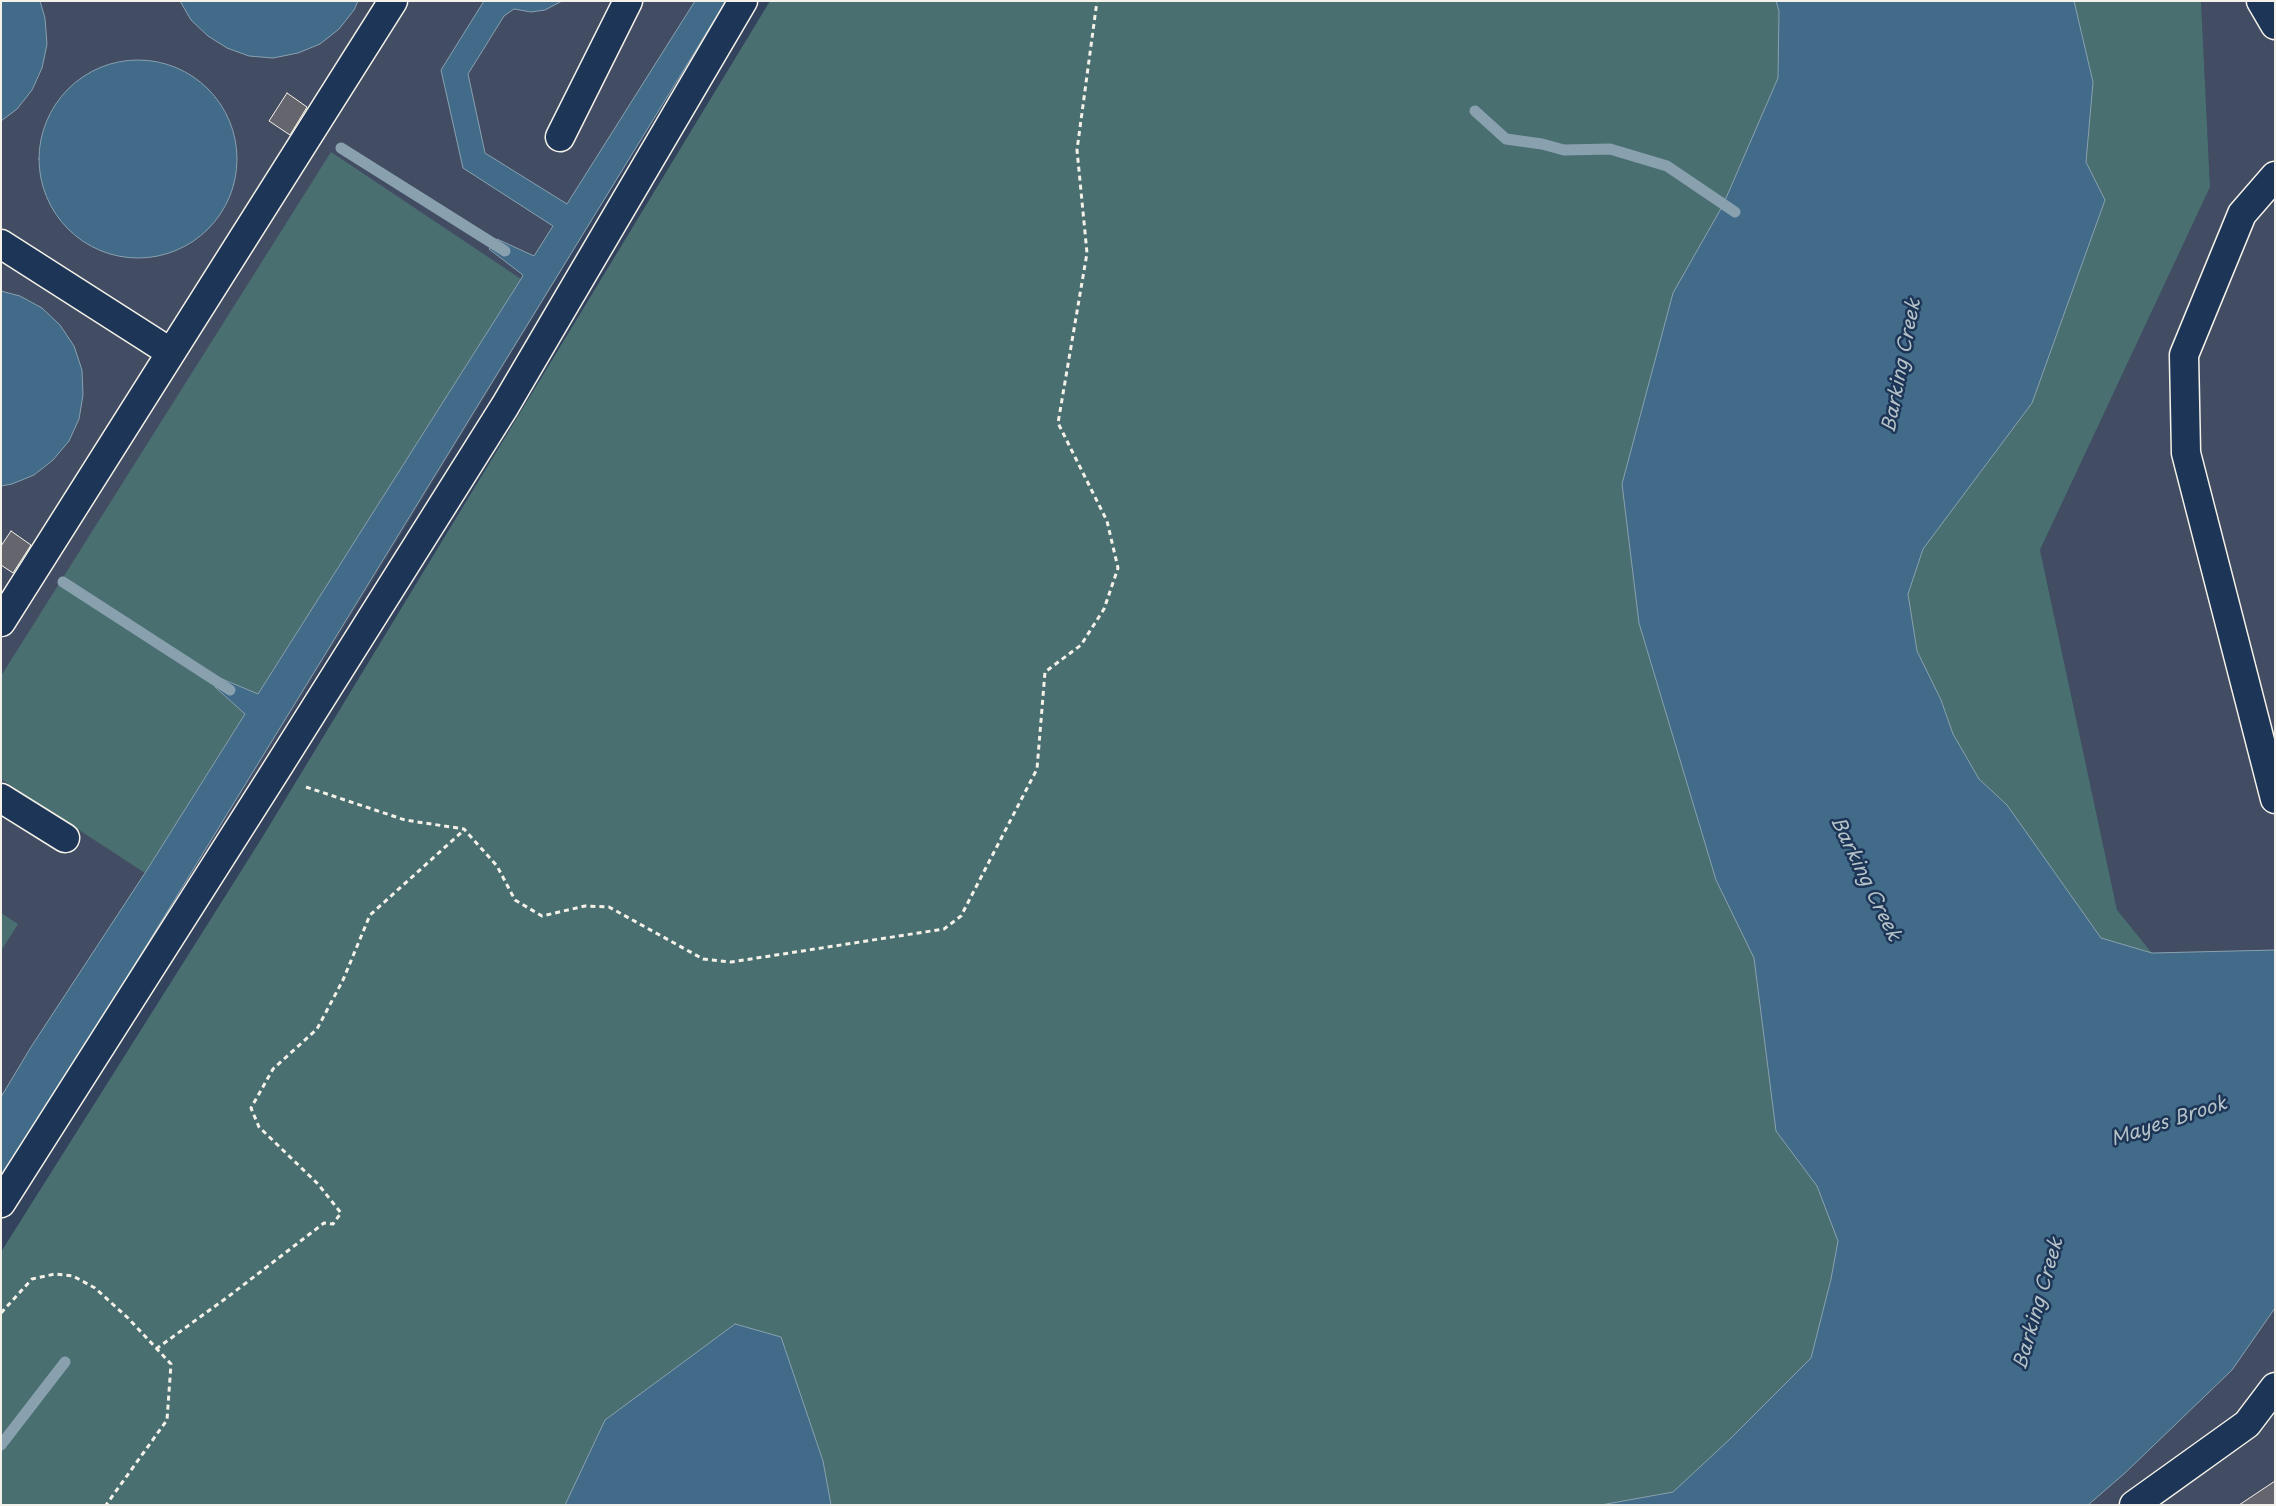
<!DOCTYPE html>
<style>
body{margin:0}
#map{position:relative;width:2276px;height:1506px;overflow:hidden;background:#33435e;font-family:"Playpen Sans",sans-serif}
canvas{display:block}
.frame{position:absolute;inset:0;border:2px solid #f4f1e8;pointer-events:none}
</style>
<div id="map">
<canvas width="2276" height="1506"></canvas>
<div class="frame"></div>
</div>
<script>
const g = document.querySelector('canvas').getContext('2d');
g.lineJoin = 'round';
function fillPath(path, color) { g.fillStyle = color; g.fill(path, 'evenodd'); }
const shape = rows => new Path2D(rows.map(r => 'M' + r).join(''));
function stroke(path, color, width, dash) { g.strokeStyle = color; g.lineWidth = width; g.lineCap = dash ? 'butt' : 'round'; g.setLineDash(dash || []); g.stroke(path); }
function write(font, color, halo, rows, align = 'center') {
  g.font = font + ' "Playpen Sans",sans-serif'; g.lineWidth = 5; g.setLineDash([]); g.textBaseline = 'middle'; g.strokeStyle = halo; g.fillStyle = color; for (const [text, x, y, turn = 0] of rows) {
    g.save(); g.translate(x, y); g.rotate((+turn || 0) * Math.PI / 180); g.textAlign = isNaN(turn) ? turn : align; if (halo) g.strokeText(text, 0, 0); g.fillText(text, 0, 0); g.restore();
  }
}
fillPath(shape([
 [1,1,726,1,260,766,1,1177],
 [2201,1,2275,1,2275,950,2152,953,2117,910,2040,550,2210,187],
 [2275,1308,2275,1505,2088,1505,2125,1473,2232,1370]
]), '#424d63');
fillPath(shape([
 [770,1,1865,1,1877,1075,1817,1505,1,1505,1,1252,260,841],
 [1987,1,2201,1,2210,187,2040,550,2117,910,2152,953,2275,950,2167,1062,1902,715,1909,521],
 [331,152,521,279,258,694,220,678,215,687,245,714,145,873,1,779,1,676],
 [1,913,18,924,1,951]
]), '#4a6f71');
const water = shape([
 [1,1,40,1,45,18,47,44,42,68,32,90,17,109,1,121,1,1],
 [180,1,358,1,354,10,339,29,320,44,298,53,273,58,249,56,227,48,208,36,191,20,180,1],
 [484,1,562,1,545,10,531,12,514,9,504,16,468,74,485,153,567,204,695,1,726,1,86,1044,1,1177,1,1097,31,1047,145,873,245,714,215,687,220,678,258,694,521,279,523,275,489,249,497,239,534,256,553,226,463,168,441,70,484,1],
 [1776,1,2074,1,2093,82,2086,162,2105,200,2032,403,1923,549,1908,594,1917,651,1941,700,1953,734,1979,779,2007,805,2101,938,2152,953,2275,950,2275,1308,2232,1370,2125,1473,2088,1505,1601,1505,1673,1492,1730,1439,1811,1358,1831,1279,1838,1241,1817,1186,1776,1131,1754,958,1716,880,1639,623,1622,484,1673,293,1723,205,1778,78,1779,11,1776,1],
 '39 159a99 99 0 1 1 198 0a99 99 0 1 1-198 0Z',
 [1,291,20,296,42,308,60,325,74,346,82,370,83,395,79,419,69,441,53,460,34,475,12,484,1,486,1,291],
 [735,1324,781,1337,823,1461,831,1505,565,1505,605,1420,735,1324]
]);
fillPath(water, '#416b89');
stroke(water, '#89a1af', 1);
stroke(shape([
 [1475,111,1506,139,1542,144,1564,150,1610,149,1667,166,1735,212],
 [341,148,505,251],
 [63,582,230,690],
 [1,1445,65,1362]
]), '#89a1af', 11);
const building = shape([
 [287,93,307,107,290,135,269,121,287,93],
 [11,531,31,545,13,573,1,565,1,546,11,531],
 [2275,1481,2275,1505,2239,1505,2275,1481]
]);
fillPath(building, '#65656e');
stroke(building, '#f4f1e8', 1);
const minor = shape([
 [2261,1,2275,25],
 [560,137,628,1],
 [2275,176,2242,214,2184,355,2186,453,2275,799],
 [1,244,170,352],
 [1,622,393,1],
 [1,798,65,838],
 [1,1203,273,775,505,406,743,1],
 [2134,1505,2247,1424,2275,1387]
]);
stroke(minor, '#f4f1e8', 31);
stroke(shape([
 [306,787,405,820,464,829,497,866,515,900,542,916,585,906,609,907,703,959,731,962,944,929,961,916,1037,769,1045,672,1081,645,1104,609,1118,568,1107,521,1058,423,1087,253,1077,150,1097,1],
 [1,1313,32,1279,55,1274,73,1276,95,1288,128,1318,171,1364,167,1420,106,1505],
 [156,1349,229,1296,324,1223,333,1224,341,1213,318,1184,259,1127,251,1108,273,1069,317,1029,343,980,370,915,464,830]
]), '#f4f1e8', 3, [5, 4]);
stroke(minor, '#1d3557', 28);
write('italic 19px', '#b5c2c7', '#1d3557', [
 ["Barking Creek",1902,366,-79],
 ["Barking Creek",1865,879,64],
 ["Mayes Brook",2169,1122,-18],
 ["Barking Creek",2039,1304,-74]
]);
</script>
